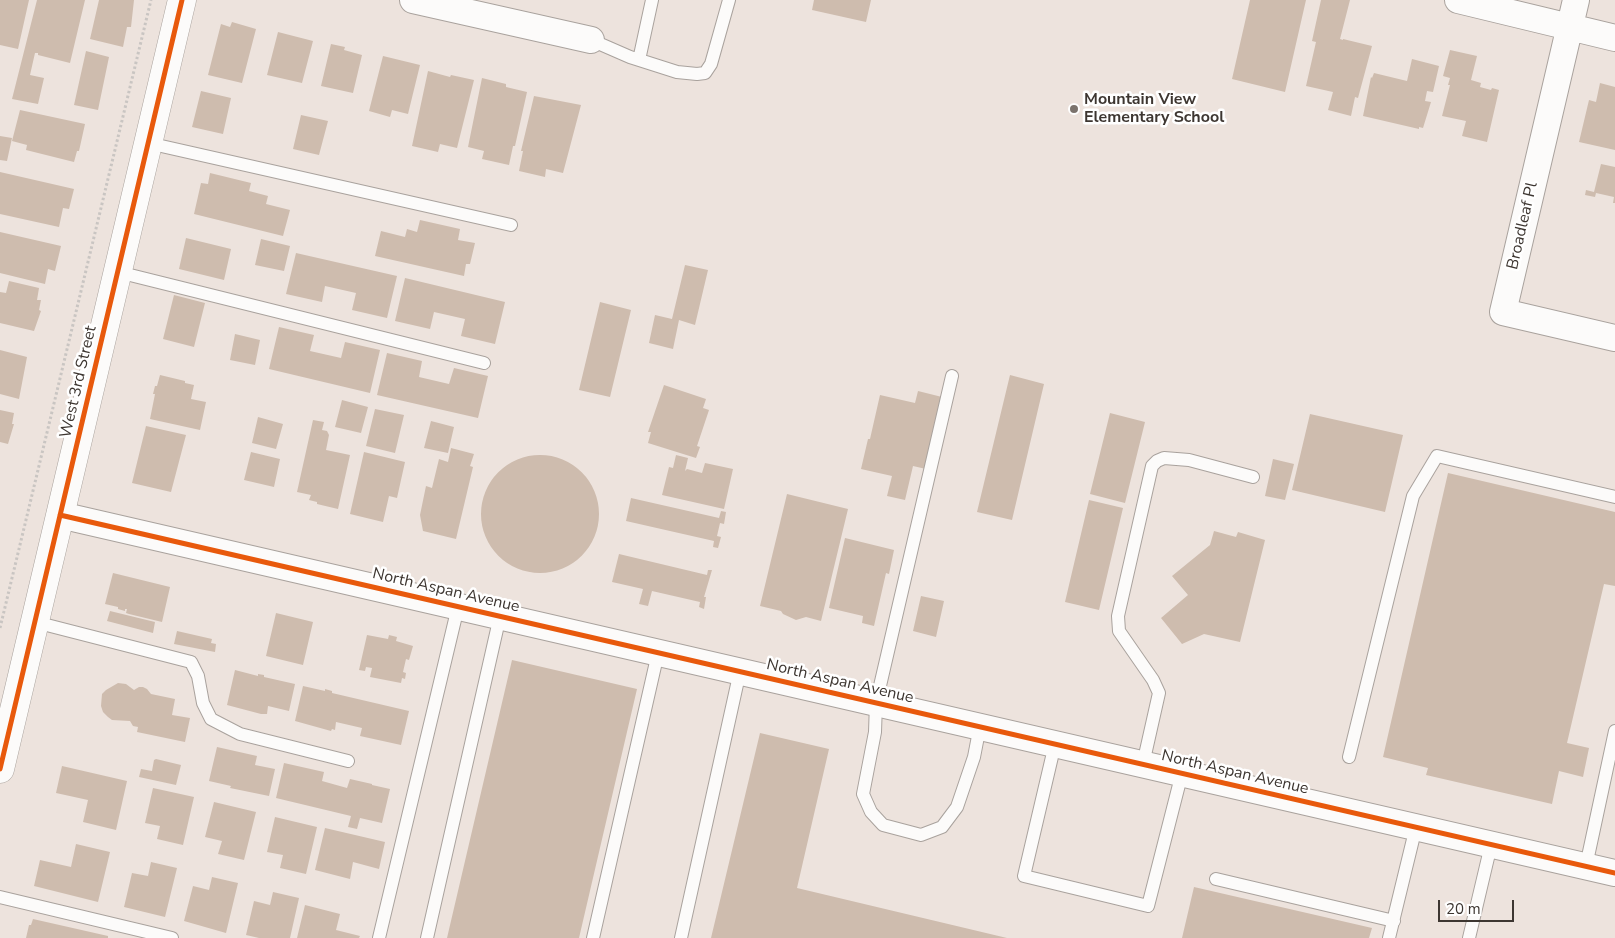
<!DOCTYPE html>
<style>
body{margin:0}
#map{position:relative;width:1615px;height:938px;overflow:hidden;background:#ede3dd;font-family:"Nunito Sans",sans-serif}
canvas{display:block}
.scale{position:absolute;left:1438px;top:900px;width:76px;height:22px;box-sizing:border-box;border:2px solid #3d3631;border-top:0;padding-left:6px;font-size:15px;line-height:18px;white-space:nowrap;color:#3d3631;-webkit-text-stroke:4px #fff;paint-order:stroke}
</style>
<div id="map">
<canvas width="1615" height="938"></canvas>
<div class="scale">20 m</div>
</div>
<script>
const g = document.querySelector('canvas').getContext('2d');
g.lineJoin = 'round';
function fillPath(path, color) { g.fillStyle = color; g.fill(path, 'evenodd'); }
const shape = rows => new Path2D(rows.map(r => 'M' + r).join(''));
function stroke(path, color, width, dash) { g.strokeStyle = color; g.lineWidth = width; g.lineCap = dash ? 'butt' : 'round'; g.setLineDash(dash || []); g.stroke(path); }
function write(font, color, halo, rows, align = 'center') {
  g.font = font + ' "Nunito Sans",sans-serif'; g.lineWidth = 5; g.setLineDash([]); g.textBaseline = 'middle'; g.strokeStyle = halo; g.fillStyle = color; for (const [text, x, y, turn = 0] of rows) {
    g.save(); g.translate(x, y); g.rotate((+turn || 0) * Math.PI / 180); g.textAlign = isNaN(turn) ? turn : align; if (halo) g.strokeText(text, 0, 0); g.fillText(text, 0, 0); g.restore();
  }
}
fillPath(shape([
 [0,0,29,0,18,49,0,45],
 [37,0,85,0,70,63,38,55,38,53,35,53,30,75,44,78,38,104,12,99],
 [99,0,134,0,131,27,127,27,123,47,90,39],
 [814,0,871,0,866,22,812,10],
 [1250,0,1306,0,1285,92,1232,79],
 [1321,0,1350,0,1340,39,1343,40,1343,39,1372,46,1358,98,1355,97,1351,116,1328,110,1333,92,1306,86,1316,42,1312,41],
 [232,22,256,29,242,83,208,75,221,24,230,27],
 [278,32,313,41,302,83,267,75],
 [331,44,345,47,344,50,362,55,353,93,321,86],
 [1450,50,1477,56,1471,80,1481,83,1480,87,1491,90,1492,88,1499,90,1487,142,1462,136,1466,121,1442,116,1450,85,1448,85,1450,78,1443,76],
 [86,51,109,57,98,110,74,105],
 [383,56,420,65,408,114,392,110,390,117,369,111],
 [1412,59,1439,66,1433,92,1427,91,1425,101,1431,102,1423,128,1419,127,1419,129,1363,116,1371,77,1372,78,1374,73,1407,81],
 [428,71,450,77,451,75,474,80,457,148,440,144,438,152,412,146],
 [482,78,506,84,506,87,527,92,515,146,513,146,509,165,482,159,484,151,468,147],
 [1600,83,1615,87,1615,150,1579,142,1589,100,1596,102],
 [201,91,231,98,223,134,192,127],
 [534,96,581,105,563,173,546,169,545,177,519,171,523,151,521,151],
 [20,110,85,124,79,151,77,151,74,162,26,150,27,145,12,141],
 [301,115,328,121,319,155,293,149],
 [0,136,12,138,7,161,0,160],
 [1601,164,1615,167,1615,203,1613,203,1614,197,1596,193,1595,197,1585,195,1586,190,1594,192],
 [0,172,74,189,69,209,63,208,59,227,0,214],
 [210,173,251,183,249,191,268,196,266,204,290,210,283,236,194,214,201,183,208,184],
 [420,220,460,229,458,240,475,243,470,264,466,264,464,276,375,256,381,231,405,237,407,229,417,232],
 [0,232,61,246,55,271,48,269,45,284,0,273],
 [186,238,231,249,224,280,179,269],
 [261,239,290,246,284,271,255,265],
 [296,253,397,276,387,318,352,310,356,293,325,286,322,302,286,294],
 [685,265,708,270,695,325,679,320,673,349,649,343,655,315,672,319],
 [405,278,505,302,495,344,461,336,465,319,434,312,430,329,395,321],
 [9,281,39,288,37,300,41,300,39,310,41,311,34,331,0,323,0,292,6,293],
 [174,295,205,303,194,347,163,339],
 [600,302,631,310,610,397,579,390],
 [279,327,314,335,310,351,341,358,345,342,380,350,370,393,269,369],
 [235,334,260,340,255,365,230,360],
 [0,350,27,357,19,399,0,394],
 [387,353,422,361,419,377,449,384,454,368,488,376,478,418,377,395],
 [160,375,185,381,185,383,194,385,191,399,206,402,200,430,150,419,155,394,153,394,155,386,157,386],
 [1010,375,1044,384,1012,520,977,512],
 [664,385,706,399,703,408,709,410,697,446,700,447,696,458,648,443,651,432,648,432],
 [918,391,942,397,926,469,913,466,905,500,887,496,892,476,861,469,868,439,870,439,880,395,915,403],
 [342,400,368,407,361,433,335,427],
 [375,409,404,415,395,453,366,446],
 [0,410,14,413,12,424,14,424,8,444,0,442],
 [1110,413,1145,422,1125,503,1090,494],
 [1310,414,1403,435,1385,512,1292,490],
 [258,417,283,424,276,449,252,443],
 [313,420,324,422,322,430,327,431,329,435,326,450,350,455,338,509,317,504,317,502,309,500,311,495,297,492],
 [431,421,454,427,448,453,424,448],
 [146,426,186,435,171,492,132,483],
 [451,448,474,454,470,466,473,467,456,539,423,531,420,515,426,486,432,488,439,459,448,462],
 [251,452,280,459,274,487,244,480],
 [364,452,405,462,397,498,389,496,383,522,350,514],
 [676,455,688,458,685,471,687,469,702,473,705,463,733,469,724,509,662,495,669,467,673,468],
 '481 514a59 59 0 1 1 118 0a59 59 0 1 1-118 0Z',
 [1273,459,1294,464,1285,500,1265,496],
 [1448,473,1615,512,1615,586,1604,584,1567,743,1589,748,1583,777,1559,771,1552,804,1426,775,1428,768,1383,757],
 [787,494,848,509,821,621,806,617,796,620,783,614,781,611,760,606],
 [631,498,719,518,721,511,726,512,724,524,720,523,717,536,721,537,718,548,713,547,714,541,626,521],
 [1089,500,1123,508,1099,610,1065,602],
 [1214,531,1236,537,1238,532,1265,540,1240,642,1204,634,1182,644,1161,618,1188,595,1172,576,1210,545],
 [845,538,894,550,889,574,886,573,874,626,862,623,863,616,829,608],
 [619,554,707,575,708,570,712,570,704,597,706,597,704,609,699,607,700,602,652,591,648,606,639,604,643,589,612,582],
 [113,573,170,587,162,622,129,614,126,613,127,609,125,609,125,611,118,609,118,607,105,604],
 [921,596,944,601,936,637,913,631],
 [110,611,155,622,153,633,107,621],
 [276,613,313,622,303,665,266,656],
 [177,631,212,639,211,643,216,644,215,652,174,644],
 [367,635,388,639,389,635,397,637,396,641,413,646,409,660,406,659,403,672,406,673,405,679,402,678,401,683,370,677,372,668,366,667,365,671,359,670],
 [512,660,637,689,579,938,447,938],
 [235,670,258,676,258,674,264,675,264,677,295,684,289,711,268,706,267,714,261,714,227,705],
 [118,683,126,684,134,690,139,687,143,687,147,689,151,694,175,699,172,715,190,718,185,742,137,732,138,727,133,726,130,721,112,720,108,717,103,712,101,706,102,694,106,690],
 [303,686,325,691,325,689,332,691,332,693,409,711,401,745,360,736,362,728,336,722,335,730,332,729,331,731,295,721],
 [760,733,829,749,797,888,1007,938,711,938],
 [217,747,257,756,255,765,275,769,269,796,230,788,231,786,209,781],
 [156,759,181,765,176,785,139,777,141,769,152,771,154,760],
 [284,763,324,772,322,781,347,788,350,779,372,784,372,785,390,789,382,823,360,818,357,829,348,827,351,816,276,798],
 [62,766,127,781,116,830,83,822,88,800,56,793],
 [153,788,194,797,183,845,157,839,160,826,145,823],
 [214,802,256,812,244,860,218,854,222,841,205,837],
 [275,817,317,827,306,874,280,868,283,855,267,852],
 [325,828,385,842,379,869,353,862,350,879,315,870],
 [76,844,110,852,98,902,34,886,40,860,71,867],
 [151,862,177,868,165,917,124,907,132,873,148,876],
 [212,877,238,883,226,933,184,921,193,886,209,890],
 [1194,887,1372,928,1369,938,1182,938],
 [273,892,299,898,290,938,259,938,246,935,254,901,270,905],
 [305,905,340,914,336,930,360,936,359,938,297,938],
 [33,919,108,936,108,938,26,938,29,925,31,925]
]), '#cebcae');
const lane = shape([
 [591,40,630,57,677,72,697,74,705,73,711,64,729,0],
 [639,60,652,0],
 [148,143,511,225],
 [118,272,484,363],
 [952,376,876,703,875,732,863,794,871,812,883,825,921,835,942,827,957,807,974,757,980,726],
 [35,622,191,662,198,676,203,703,211,719,240,734,348,761],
 [1055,744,1024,876,1148,906,1182,773],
 [1349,757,1413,496,1437,456,1615,497],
 [1143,764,1159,693,1153,680,1119,631,1118,616,1152,466,1157,461,1164,458,1189,460,1253,477],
 [1586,866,1615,731],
 [1216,879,1394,921],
 [0,897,172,938],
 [379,938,458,607],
 [427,938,500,616],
 [593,938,658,653],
 [681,938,740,671],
 [1389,938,1416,827],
 [1469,938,1491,845]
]);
const street = shape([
 [413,0,591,40],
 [1458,0,1615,38],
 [1576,0,1503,312,1615,338],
 [60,515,1615,873]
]);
const secondary = shape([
 [0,769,182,0]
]);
stroke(lane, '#a9a29d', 14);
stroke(street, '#a9a29d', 28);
stroke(secondary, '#a9a29d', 29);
stroke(shape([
 [0,628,151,0]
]), '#c9c5c2', 3, [2.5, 2.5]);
stroke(lane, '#fcfbfa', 12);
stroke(street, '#fcfbfa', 26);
stroke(secondary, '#fcfbfa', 28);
stroke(shape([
 [60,515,1615,873],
 [0,769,182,0]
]), '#e8590c', 5);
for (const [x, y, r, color] of [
 [1074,109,5,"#7b736d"]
]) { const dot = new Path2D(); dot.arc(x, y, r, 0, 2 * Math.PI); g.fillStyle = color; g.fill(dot); stroke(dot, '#fff', 2); }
write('bold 16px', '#3d3631', '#fff', [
 ["Mountain View",1084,100],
 ["Elementary School",1084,118]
], 'left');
write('16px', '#3d3631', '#fff', [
 ["Broadleaf Pl",1523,226,-77],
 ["West 3rd Street",79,382,-77],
 ["North Aspan Avenue",446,591,13],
 ["North Aspan Avenue",840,682,13],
 ["North Aspan Avenue",1235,773,13]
]);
</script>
